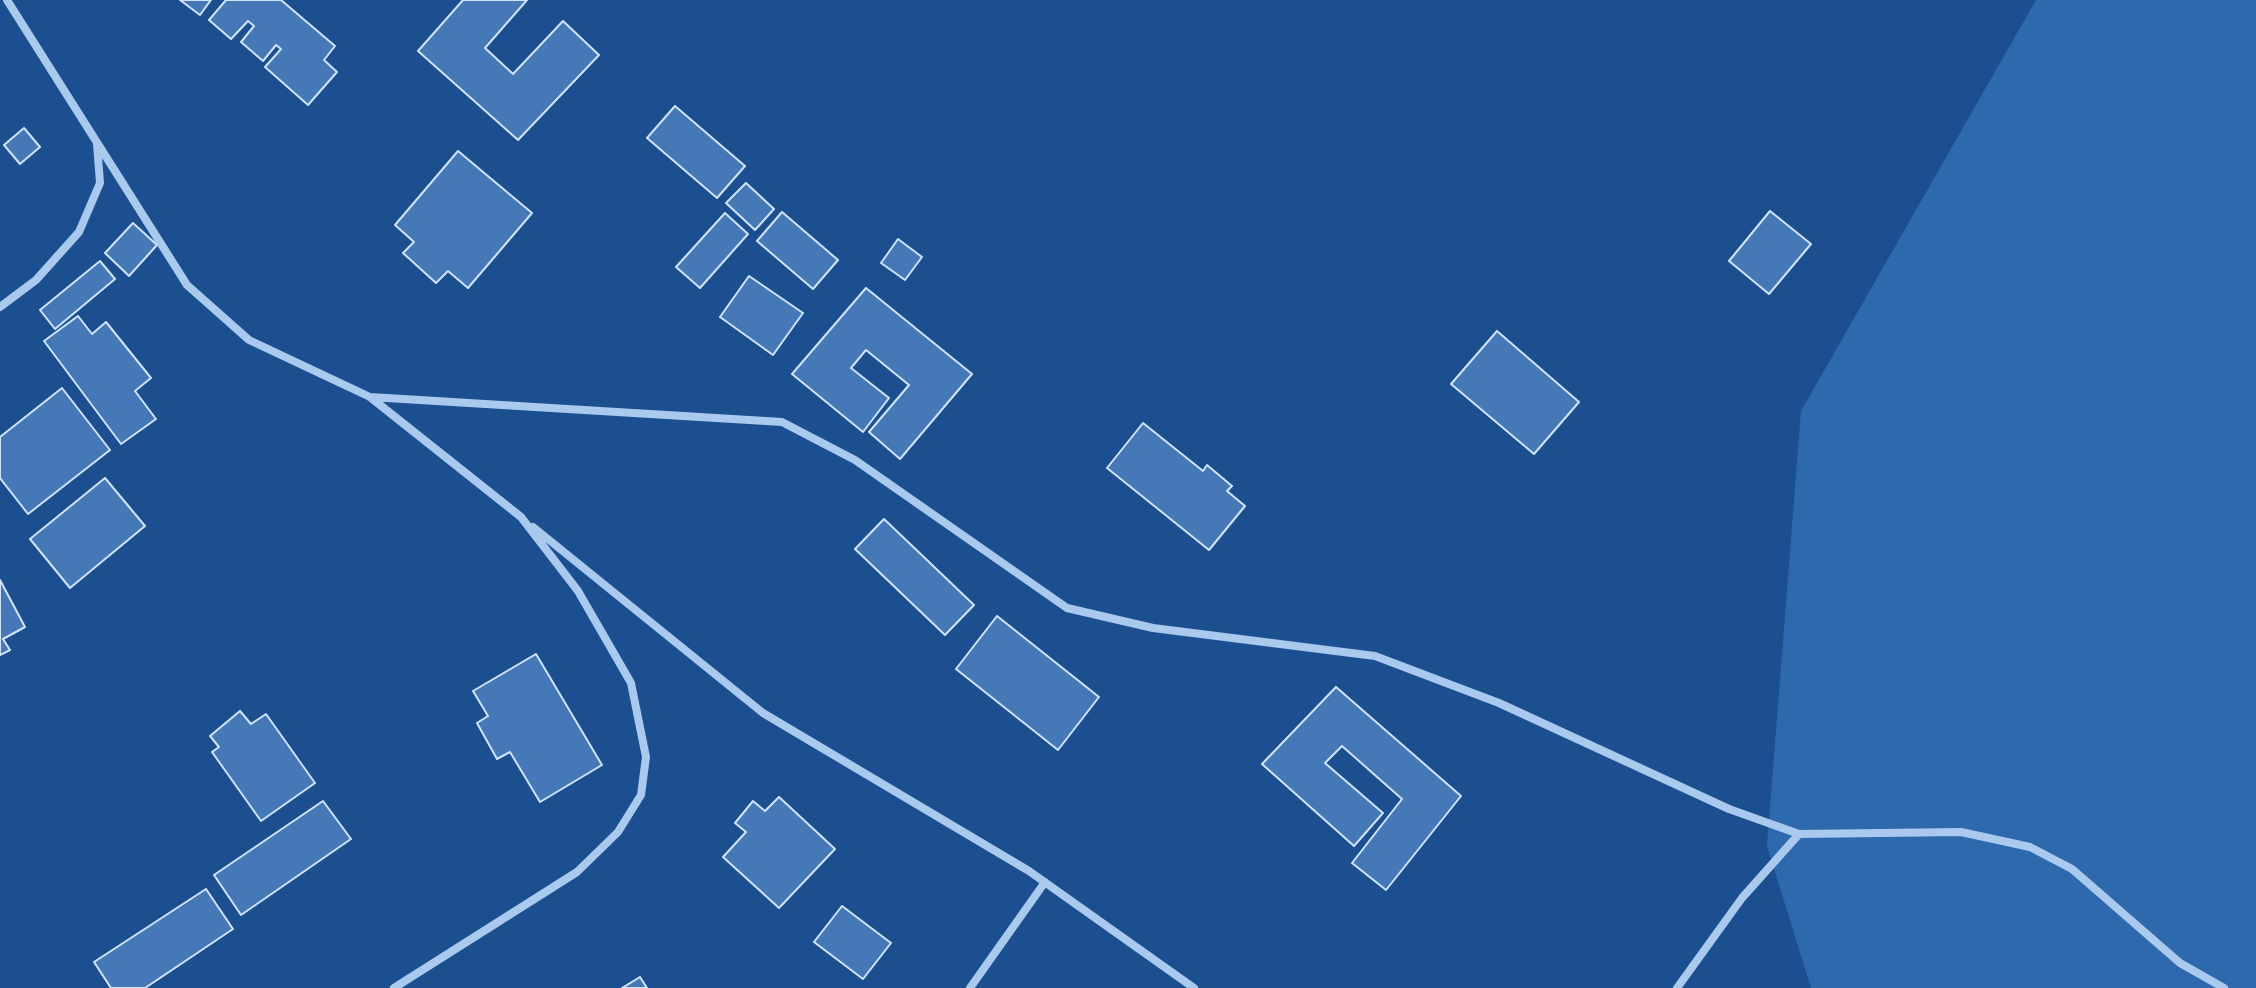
<!DOCTYPE html>
<style>
body{margin:0}
canvas{display:block;background:#1b4f8f}
</style>
<canvas width="2256" height="988"></canvas>
<script>
const g = document.querySelector('canvas').getContext('2d');
g.lineJoin = 'round';
function fillPath(path, color) { g.fillStyle = color; g.fill(path, 'evenodd'); }
const shape = rows => new Path2D(rows.map(r => 'M' + r).join(''));
function stroke(path, color, width, dash) { g.strokeStyle = color; g.lineWidth = width; g.lineCap = dash ? 'butt' : 'round'; g.setLineDash(dash || []); g.stroke(path); }
fillPath(shape([
 [2036,0,2256,0,2256,988,1811,988,1767,846,1801,411]
]), '#2e69ad');
const building = shape([
 [180,0,211,0,200,15,180,0],
 [226,0,281,0,335,46,324,60,337,72,308,105,265,67,281,49,276,45,263,61,241,42,254,26,248,21,231,39,209,20,226,0],
 [463,0,527,0,485,48,513,74,563,21,599,55,518,140,418,51,463,0],
 [675,106,745,166,717,198,647,138,675,106],
 [24,128,40,147,20,164,4,145,24,128],
 [458,151,532,213,468,288,448,271,436,283,403,253,414,242,395,225,458,151],
 [746,183,774,209,755,230,726,203,746,183],
 [1770,211,1811,244,1769,294,1729,261,1770,211],
 [782,212,838,260,813,289,757,241,782,212],
 [725,213,748,234,700,288,676,267,725,213],
 [133,223,157,245,129,276,105,253,133,223],
 [898,239,922,257,905,280,881,263,898,239],
 [100,261,115,279,55,329,40,310,100,261],
 [749,276,803,313,773,355,720,317,749,276],
 [866,288,972,374,900,459,869,432,909,385,866,350,851,368,889,398,863,432,792,374,866,288],
 [78,316,92,334,106,322,151,378,135,391,156,419,121,444,44,341,78,316],
 [1497,331,1579,402,1534,454,1451,384,1497,331],
 [62,388,110,450,28,514,0,478,0,437,62,388],
 [1143,423,1203,471,1207,465,1232,486,1227,491,1245,506,1209,550,1107,468,1143,423],
 [105,478,145,526,70,588,30,539,105,478],
 [884,519,974,605,945,635,855,549,884,519],
 [0,580,25,627,3,639,10,650,0,655,0,580],
 [997,616,1099,697,1058,750,956,669,997,616],
 [536,654,602,765,540,802,510,752,497,759,477,723,488,716,473,691,536,654],
 [1336,687,1461,796,1386,890,1352,863,1402,799,1342,746,1325,763,1383,813,1354,846,1262,764,1336,687],
 [240,711,251,724,266,714,315,783,261,821,212,752,219,747,210,736,240,711],
 [779,797,835,849,779,908,723,857,746,832,735,823,753,801,765,811,779,797],
 [323,801,351,839,241,915,214,875,323,801],
 [206,889,233,929,145,988,111,988,94,962,206,889],
 [842,906,891,943,863,979,814,942,842,906],
 [640,977,647,988,622,988,640,977]
]);
fillPath(building, '#4478b7');
stroke(building, '#cfe3fa', 2);
stroke(shape([
 [7,0,187,285,249,340,370,397,521,517,578,591,631,683,646,757,641,795,618,832,577,872,394,988],
 [0,307,36,280,79,232,100,183,97,144],
 [370,397,782,422,855,460,1067,608,1153,628,1375,656,1499,703,1729,809,1799,834,1961,832,2030,847,2072,869,2180,963,2224,988],
 [533,527,763,713,1029,871,1194,988],
 [970,988,1045,882],
 [1677,988,1742,898,1799,834]
]), '#a9c9ee', 8);
</script>
